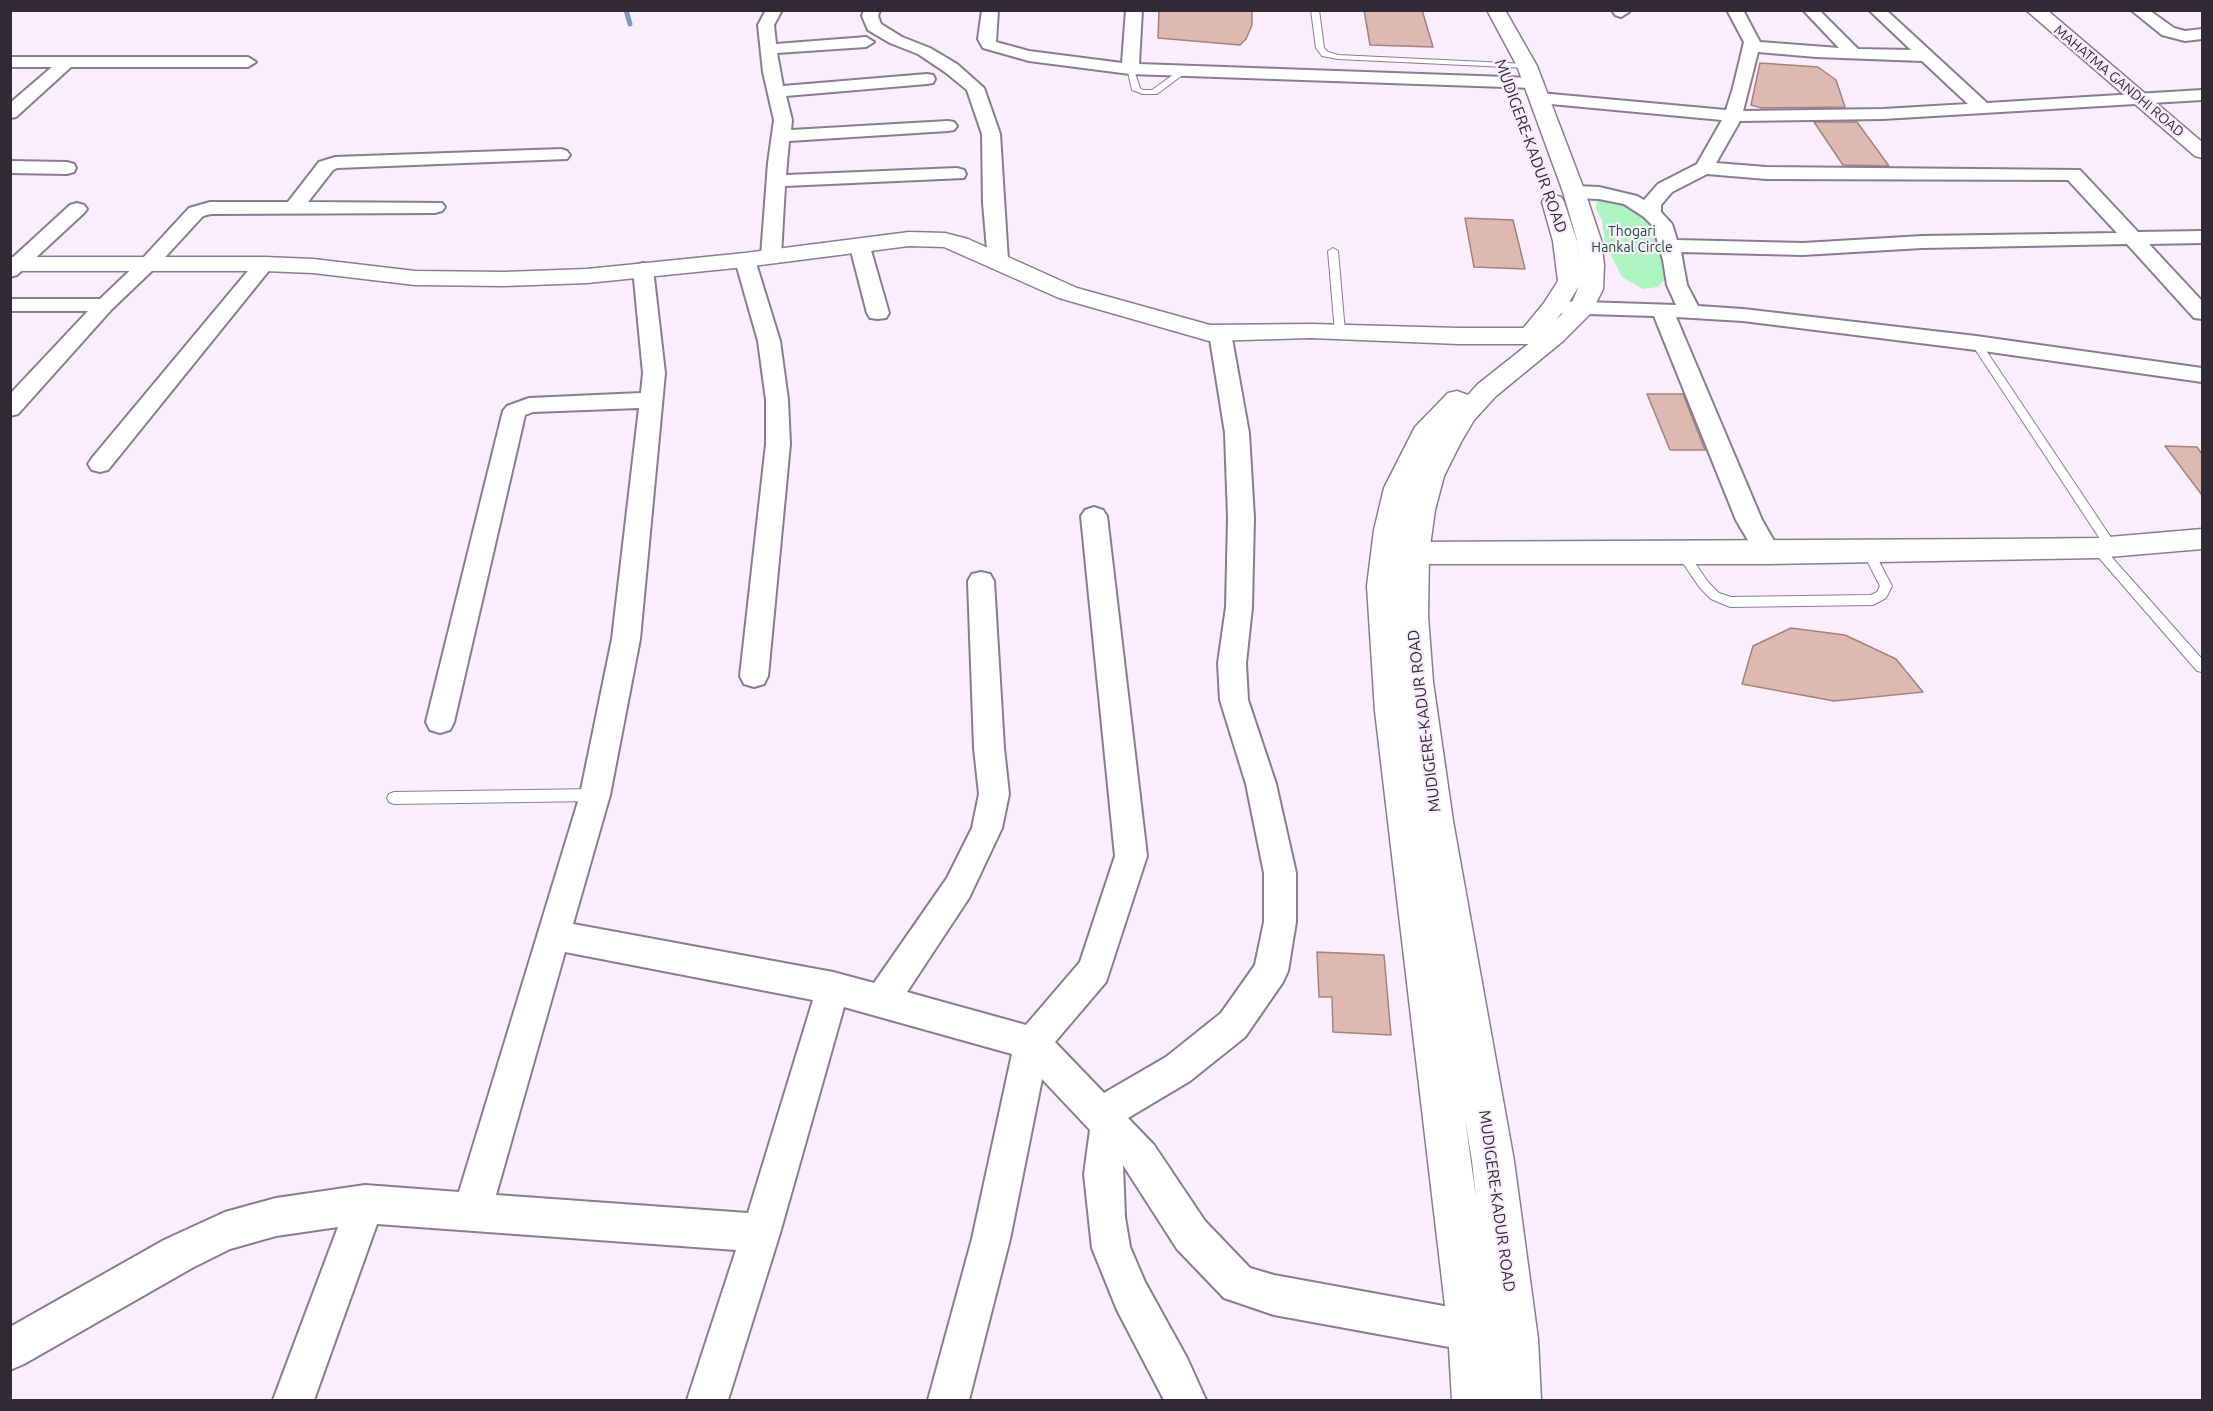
<!DOCTYPE html>
<style>
body{margin:0}
#map{position:relative;width:2213px;height:1411px;overflow:hidden;background:#faeefe;font-family:Ubuntu,sans-serif}
canvas{display:block}
.frame{position:absolute;inset:0;border:12px solid #312934;pointer-events:none}
</style>
<div id="map">
<canvas width="2213" height="1411"></canvas>
<div class="frame"></div>
</div>
<script>
const g = document.querySelector('canvas').getContext('2d');
g.lineJoin = 'round';
function fillPath(path, color) { g.fillStyle = color; g.fill(path, 'evenodd'); }
const shape = rows => new Path2D(rows.map(r => 'M' + r).join(''));
function stroke(path, color, width, dash) { g.strokeStyle = color; g.lineWidth = width; g.lineCap = dash ? 'butt' : 'round'; g.setLineDash(dash || []); g.stroke(path); }
function write(font, color, halo, rows, align = 'center') {
  g.font = font + ' Ubuntu,sans-serif'; g.lineWidth = 4.5; g.setLineDash([]); g.textBaseline = 'middle'; g.strokeStyle = halo; g.fillStyle = color; for (const [text, x, y, turn = 0] of rows) {
    g.save(); g.translate(x, y); g.rotate((+turn || 0) * Math.PI / 180); g.textAlign = isNaN(turn) ? turn : align; if (halo) g.strokeText(text, 0, 0); g.fillText(text, 0, 0); g.restore();
  }
}
fillPath(shape([
 [1599,199,1631,208,1651,222,1657,233,1666,269,1666,278,1658,287,1643,289,1622,277,1605,243,1602,220,1596,209,1596,203]
]), '#acf5c1');
stroke(shape([
 [626,10,630,24]
]), '#7f99b8', 5);
const building = shape([
 [1159,10,1252,10,1252,25,1246,39,1240,45,1158,38,1159,10],
 [1364,10,1422,10,1433,47,1370,45,1364,10],
 [1760,63,1818,67,1836,80,1845,107,1762,108,1751,105,1760,63],
 [1814,122,1857,122,1889,166,1843,165,1814,122],
 [1465,218,1513,220,1525,269,1474,267,1465,218],
 [1647,394,1683,394,1705,450,1670,450,1647,394],
 [2165,446,2197,447,2202,454,2202,495,2165,446],
 [1791,628,1845,635,1896,659,1923,692,1834,701,1742,684,1753,646,1791,628],
 [1317,952,1384,955,1391,1035,1333,1032,1332,997,1319,997,1317,952]
]);
fillPath(building, '#ddb9b1');
stroke(building, '#a3827b', 1.5);
const service = shape([
 [1311,10,1319,10,1324,48,1328,52,1338,55,1527,64,1531,66,1527,68,1338,59,1322,56,1316,48,1311,10],
 [1127,67,1133,67,1140,88,1143,90,1152,90,1181,69,1188,71,1157,94,1143,94,1132,90,1127,67],
 [1333,248,1338,251,1345,332,1340,335,1335,332,1328,251,1333,248],
 [1976,340,1981,343,2114,542,2116,545,2114,548,2106,548,1971,343,1976,340],
 [2097,544,2101,545,2202,659,2202,672,2197,671,2093,551,2091,548,2093,545,2097,544],
 [1868,547,1872,548,1892,586,1886,598,1873,605,1730,607,1711,599,1700,588,1676,553,1678,550,1686,550,1708,582,1719,593,1731,597,1871,595,1877,592,1880,586,1862,551,1868,547],
 [595,789,600,791,602,795,600,799,595,801,394,804,389,802,387,798,389,794,394,792,595,789]
]);
const minor = shape([
 [766,10,782,10,774,25,776,44,866,37,874,42,866,47,777,53,783,86,927,74,933,75,935,79,933,83,927,84,786,96,792,120,791,130,948,121,954,122,957,126,954,130,948,131,789,141,786,175,957,168,964,170,966,174,964,178,785,186,781,256,778,260,771,262,764,260,761,256,768,163,774,120,763,72,758,25,766,10],
 [864,10,880,10,878,16,881,24,902,37,930,48,957,64,984,88,1000,134,1008,261,1005,265,991,265,988,261,983,203,982,134,967,90,945,72,918,54,890,43,868,30,862,16,864,10],
 [982,10,998,10,996,42,1029,51,1122,63,1126,10,1142,10,1139,64,1534,78,1540,79,1543,83,1540,87,1534,88,1130,74,1029,61,983,48,978,39,982,10],
 [1612,10,1628,10,1629,12,1621,17,1615,15,1612,10],
 [1727,10,1743,10,1760,42,1839,48,1803,10,1819,10,1858,49,1911,50,1869,10,1886,10,1987,103,2202,90,2202,100,1883,119,1740,121,1716,163,1766,167,2080,170,2138,232,2202,231,2202,243,2149,244,2202,301,2202,319,2194,318,2127,244,1922,248,1803,255,1681,252,1687,285,1698,306,1743,309,1976,336,2202,368,2202,382,1976,350,1743,321,1676,317,1762,520,1781,553,1777,559,1768,562,1759,559,1736,520,1654,316,1554,313,1547,311,1543,307,1547,303,1554,301,1676,305,1667,285,1663,260,1653,226,1644,217,1624,204,1599,199,1574,198,1567,196,1564,192,1567,188,1574,186,1599,187,1637,196,1644,200,1658,184,1697,164,1722,120,1540,103,1534,102,1531,98,1534,94,1540,93,1726,110,1733,88,1744,42,1727,10],
 [1758,52,1816,57,1922,61,1968,104,1883,109,1743,111,1758,52],
 [1707,174,1766,179,2068,180,2117,233,1922,236,1803,243,1677,240,1672,224,1661,212,1661,205,1672,192,1707,174],
 [2131,10,2149,10,2174,28,2185,31,2202,29,2202,39,2185,41,2162,35,2131,10],
 [10,57,248,57,256,62,248,67,71,67,16,117,10,118,10,103,52,67,10,67,10,57],
 [561,149,567,151,570,155,567,159,337,168,333,170,308,202,442,203,445,207,442,211,435,213,211,214,203,216,156,267,112,309,18,414,10,416,10,394,88,311,10,311,10,299,100,299,142,259,189,208,210,202,288,202,319,162,335,157,561,149],
 [10,161,67,162,74,164,76,168,74,172,67,174,10,173,10,161],
 [77,203,84,205,87,209,84,213,17,275,10,277,10,260,70,205,77,203],
 [860,241,867,243,870,247,889,313,886,318,878,319,870,318,867,313,850,247,853,243,860,241],
 [745,254,752,256,755,260,780,341,788,400,790,444,768,676,764,684,754,687,744,684,740,676,766,444,766,400,758,341,735,260,738,256,745,254],
 [264,258,271,260,274,264,271,268,108,470,100,472,92,470,88,464,92,458,257,260,264,258],
 [643,263,650,265,653,269,665,373,640,639,610,795,573,924,833,972,874,983,947,878,972,828,979,794,974,748,968,581,972,574,981,572,990,574,994,581,1004,748,1009,794,1002,828,969,898,907,992,1026,1025,1080,962,1115,856,1081,516,1085,510,1094,507,1103,510,1107,516,1147,856,1106,982,1055,1042,1104,1093,1166,1057,1221,1013,1255,965,1264,922,1264,873,1246,784,1220,700,1218,663,1226,607,1228,518,1225,433,1209,333,1212,328,1220,327,1228,328,1231,333,1249,433,1254,518,1252,607,1246,663,1248,700,1276,784,1296,873,1296,922,1288,971,1283,982,1245,1037,1190,1081,1128,1118,1154,1145,1205,1221,1250,1268,1274,1275,1471,1311,1485,1317,1491,1331,1485,1345,1471,1351,1274,1315,1224,1298,1177,1249,1123,1165,1125,1217,1130,1247,1145,1282,1187,1358,1206,1400,1164,1400,1117,1310,1092,1248,1084,1174,1090,1130,1042,1079,1010,1239,969,1400,928,1400,972,1239,1012,1054,844,1007,780,1233,728,1400,687,1400,736,1250,377,1224,314,1400,273,1400,338,1227,276,1236,230,1249,192,1268,24,1364,10,1370,10,1327,164,1240,225,1212,276,1198,365,1185,459,1192,580,795,612,639,639,408,533,412,525,415,454,722,450,730,440,733,430,730,426,722,503,411,507,406,529,398,641,393,643,373,633,269,636,265,643,263],
 [565,952,813,1000,748,1213,496,1195,565,952]
]);
const tertiary = shape([
 [909,232,945,233,968,239,1077,288,1210,325,1311,324,1459,328,1554,328,1563,331,1567,336,1563,341,1554,344,1459,344,1311,338,1209,341,1059,298,944,247,909,246,745,267,587,283,504,286,415,285,313,273,264,271,10,271,10,257,264,257,313,259,415,271,504,272,587,269,745,253,909,232],
 [2202,529,2202,549,2097,558,1768,564,1414,564,1403,560,1399,553,1403,546,1414,542,2004,539,2097,538,2202,529]
]);
const primary = shape([
 [2026,10,2047,10,2202,142,2202,158,2195,156,2026,10]
]);
const trunk = shape([
 [1487,10,1505,10,1537,66,1585,192,1601,240,1604,265,1603,289,1591,313,1563,341,1496,396,1474,420,1461,442,1444,476,1435,510,1429,553,1428,616,1433,682,1453,821,1514,1161,1538,1339,1541,1400,1452,1400,1448,1331,1375,711,1367,586,1374,530,1384,488,1415,427,1448,393,1457,391,1468,395,1478,384,1536,338,1524,336,1521,331,1544,303,1558,281,1553,241,1542,202,1545,197,1553,195,1561,197,1564,202,1577,241,1580,267,1577,240,1563,192,1517,66,1487,10],
 [1579,286,1571,305,1556,320,1566,307,1579,286],
 [1465,1119,1472,1161,1476,1198,1465,1119]
]);
stroke(service, '#8c7a93', 2);
stroke(minor, '#8c7a93', 4);
stroke(tertiary, '#8c7a93', 3);
stroke(primary, '#8c7a93', 3);
stroke(trunk, '#8c7a93', 3);
fillPath(service, '#fff');
fillPath(minor, '#fff');
fillPath(tertiary, '#fff');
fillPath(primary, '#fff');
fillPath(trunk, '#fff');
write('14px', '#312934', '#faeefe', [
 ["MAHATMA GANDHI ROAD",2119,81,40]
]);
write('14px', '#12522d', '#faeefe', [
 ["Thogari",1632,231],
 ["Hankal Circle",1632,247]
]);
write('16px', '#312934', '#faeefe', [
 ["MUDIGERE-KADUR ROAD",1531,146,70],
 ["MUDIGERE-KADUR ROAD",1424,721,-97],
 ["MUDIGERE-KADUR ROAD",1497,1201,82]
]);
</script>
